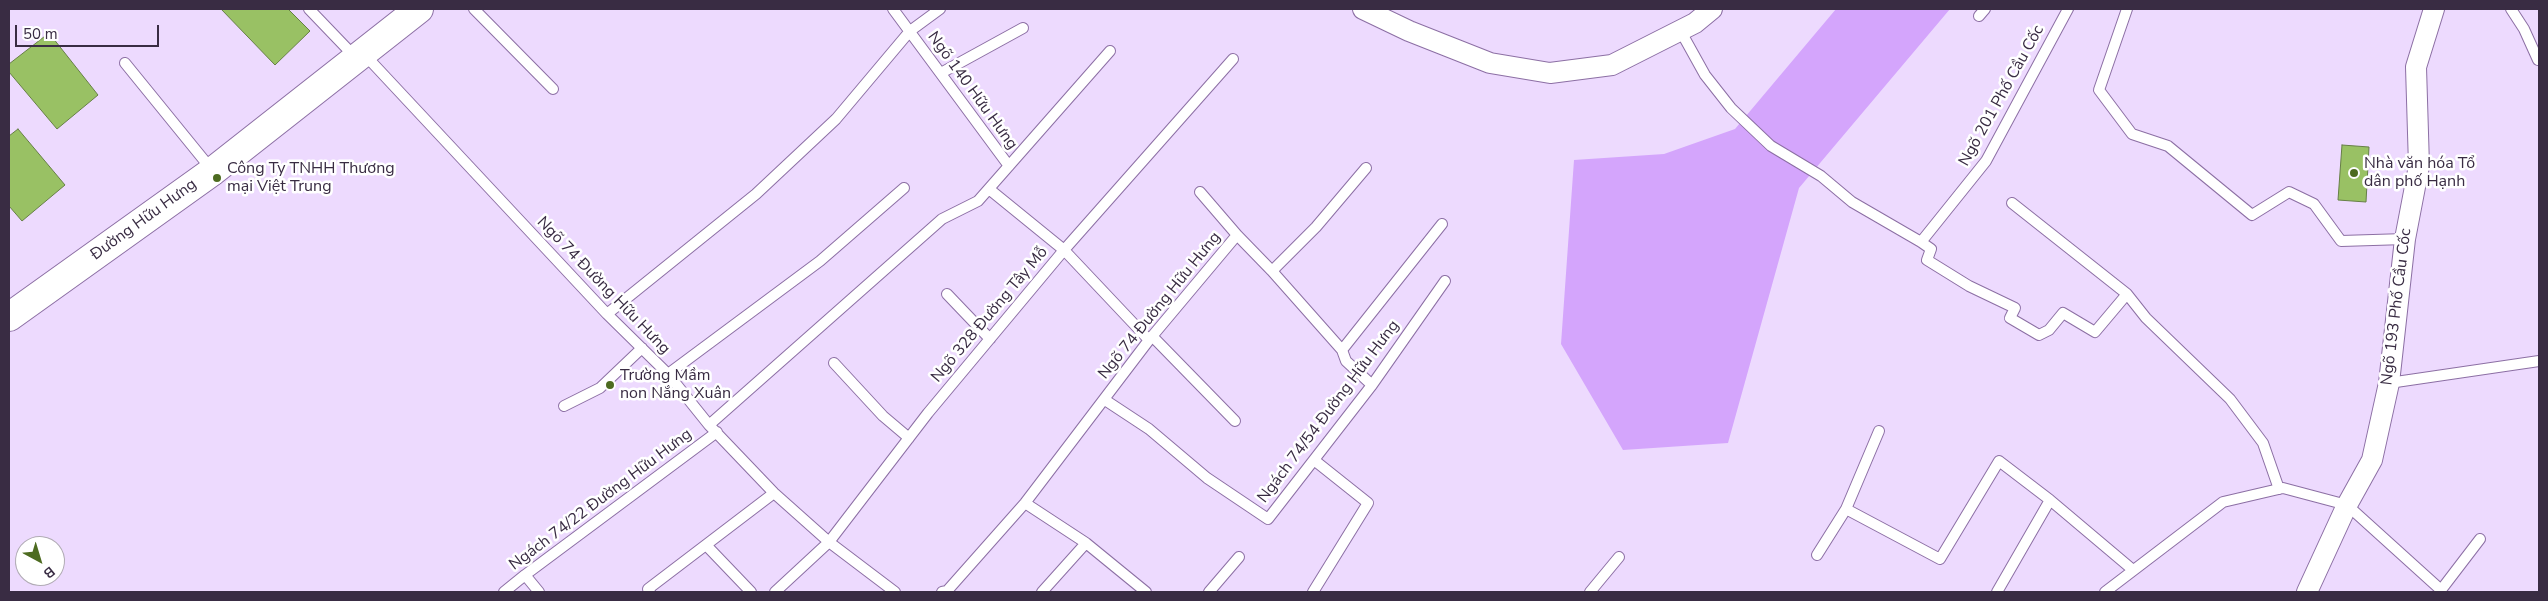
<!DOCTYPE html>
<meta charset="utf-8">
<style>
body{margin:0}
#map{position:relative;width:2548px;height:601px;overflow:hidden;background:#eddafe;font-family:"Nunito Sans",sans-serif}
canvas{display:block}
.frame{position:absolute;inset:0;border:10px solid #392c43;pointer-events:none}
.north{position:absolute;left:15px;top:536px;width:50px;height:50px;box-sizing:border-box;background:#fff;border:1px solid #b0abb4;border-radius:50%;rotate:141deg;font-size:14px;font-weight:700;line-height:20px;text-align:center;color:#392c43}
.north::after{content:'';display:block;margin:auto;width:18px;height:22px;background:#4d6b20;clip-path:polygon(50% 0,100% 100%,50% 72%,0 100%)}
.scale{position:absolute;left:15px;top:25px;width:144px;height:22px;box-sizing:border-box;border:2px solid #392c43;border-top:0;padding-left:6px;font-size:15px;line-height:18px;white-space:nowrap;color:#392c43;-webkit-text-stroke:4px #fff;paint-order:stroke}
</style>
<div id="map">
<canvas width="2548" height="601"></canvas>
<div class="frame"></div>
<div class="north">B</div>
<div class="scale">50 m</div>
</div>
<script>
const g = document.querySelector('canvas').getContext('2d');
g.lineJoin = 'round';
function fillPath(path, color) { g.fillStyle = color; g.fill(path, 'evenodd'); }
const shape = rows => new Path2D(rows.map(r => 'M' + r).join(''));
function stroke(path, color, width, dash) { g.strokeStyle = color; g.lineWidth = width; g.lineCap = dash ? 'butt' : 'round'; g.setLineDash(dash || []); g.stroke(path); }
function write(font, color, halo, rows, align = 'center') {
  g.font = font + ' "Nunito Sans",sans-serif'; g.lineWidth = 5; g.setLineDash([]); g.textBaseline = 'middle'; g.strokeStyle = halo; g.fillStyle = color; for (const [text, x, y, turn = 0] of rows) {
    g.save(); g.translate(x, y); g.rotate((+turn || 0) * Math.PI / 180); g.textAlign = isNaN(turn) ? turn : align; if (halo) g.strokeText(text, 0, 0); g.fillText(text, 0, 0); g.restore();
  }
}
fillPath(shape([
 [1836,9,1950,9,1799,188,1728,443,1623,450,1561,344,1574,160,1664,154,1735,129]
]), '#d4a5fc');
const building = shape([
 [221,9,288,9,310,31,275,65,221,9],
 [49,33,98,95,57,129,9,72,9,64,49,33],
 [18,129,65,185,22,221,9,206,9,136,18,129],
 [2342,145,2369,147,2366,202,2338,200,2342,145]
]);
fillPath(building, '#99c164');
stroke(building, '#667f46', 1);
const lane = shape([
 [309,9,356,58],
 [474,9,553,89],
 [893,9,1009,166],
 [2127,9,2099,90,2132,134,2168,146,2252,215,2289,192,2314,204,2341,241,2405,239],
 [2511,9,2524,29,2538,60],
 [1979,16,1985,9],
 [1680,30,1705,75,1731,108,1771,146,1821,176,1852,202,1921,242,1931,249,1927,260,1969,286,2015,308,2010,318,2039,335,2049,330,2063,313,2095,332,2127,294],
 [365,55,607,314,668,374,709,425,774,493,829,542,895,592],
 [125,63,212,170],
 [941,73,1023,28],
 [989,189,1064,250,1149,340],
 [1200,192,1237,235],
 [2012,203,2127,294,2146,318,2230,399,2263,443,2279,489],
 [1921,242,1986,161,2068,9],
 [1272,271,1316,227,1366,168],
 [947,294,990,339],
 [607,314,756,194,836,119,910,31,940,9],
 [1152,336,1235,421],
 [1342,350,1442,224],
 [834,363,883,416,909,438],
 [668,374,820,261,904,188],
 [2389,383,2539,361],
 [1105,400,1149,429,1207,478,1268,519,1372,385,1445,281],
 [564,406,600,388,642,348],
 [709,425,942,219,978,201,1110,51],
 [1025,503,1086,543,1146,592],
 [1846,509,1940,559,1999,461,2050,500,2133,570],
 [706,545,751,592],
 [1817,555,1846,509,1879,431],
 [525,575,539,592],
 [504,592,525,575,717,432],
 [650,592,648,589,774,493],
 [775,592,829,542,928,413,1064,250,1233,59],
 [942,592,947,591,1025,503,1149,340,1237,235,1272,271,1342,350,1346,361,1372,385],
 [1042,592,1086,543],
 [1209,592,1239,557],
 [1313,592,1368,503,1314,460],
 [1590,592,1619,557],
 [1997,592,2050,500],
 [2105,592,2223,502,2283,488,2347,505,2441,590,2480,539]
]);
const street = shape([
 [1363,9,1409,31,1490,63,1550,73,1612,65,1695,23,1712,9],
 [2307,592,2347,505,2372,460,2389,383,2405,239,2419,166,2416,67,2434,9]
]);
const secondary = shape([
 [9,317,213,171,419,9]
]);
stroke(lane, '#8c6fa4', 12);
stroke(street, '#8c6fa4', 22);
stroke(secondary, '#8c6fa4', 30);
stroke(lane, '#fff', 10);
stroke(street, '#fff', 20);
stroke(secondary, '#fff', 28);
for (const [x, y, r, color] of [
 [2354,173,5,"#4d6b20"],
 [217,178,5,"#4d6b20"],
 [610,385,5,"#4d6b20"]
]) { const dot = new Path2D(); dot.arc(x, y, r, 0, 2 * Math.PI); g.fillStyle = color; g.fill(dot); stroke(dot, '#fff', 2); }
write('16px', '#392c43', '#fff', [
 ["Ngõ 140 Hữu Hưng",972,91,54],
 ["Ngõ 201 Phố Cầu Cốc",2002,96,-61],
 ["Đường Hữu Hưng",144,220,-36],
 ["Ngõ 74 Đường Hữu Hưng",603,286,46],
 ["Ngõ 74 Đường Hữu Hưng",1160,306,-51],
 ["Ngõ 193 Phố Cầu Cốc",2397,307,-83],
 ["Ngõ 328 Đường Tây Mỗ",990,315,-50],
 ["Ngách 74/54 Đường Hữu Hưng",1329,412,-53],
 ["Ngách 74/22 Đường Hữu Hưng",601,500,-37]
]);
write('16px', '#392c43', '#fff', [
 ["Nhà văn hóa Tổ",2364,164],
 ["dân phố Hạnh",2364,182],
 ["Công Ty TNHH Thương",227,169],
 ["mại Việt Trung",227,187],
 ["Trường Mầm",620,376],
 ["non Nắng Xuân",620,394]
], 'left');
</script>
